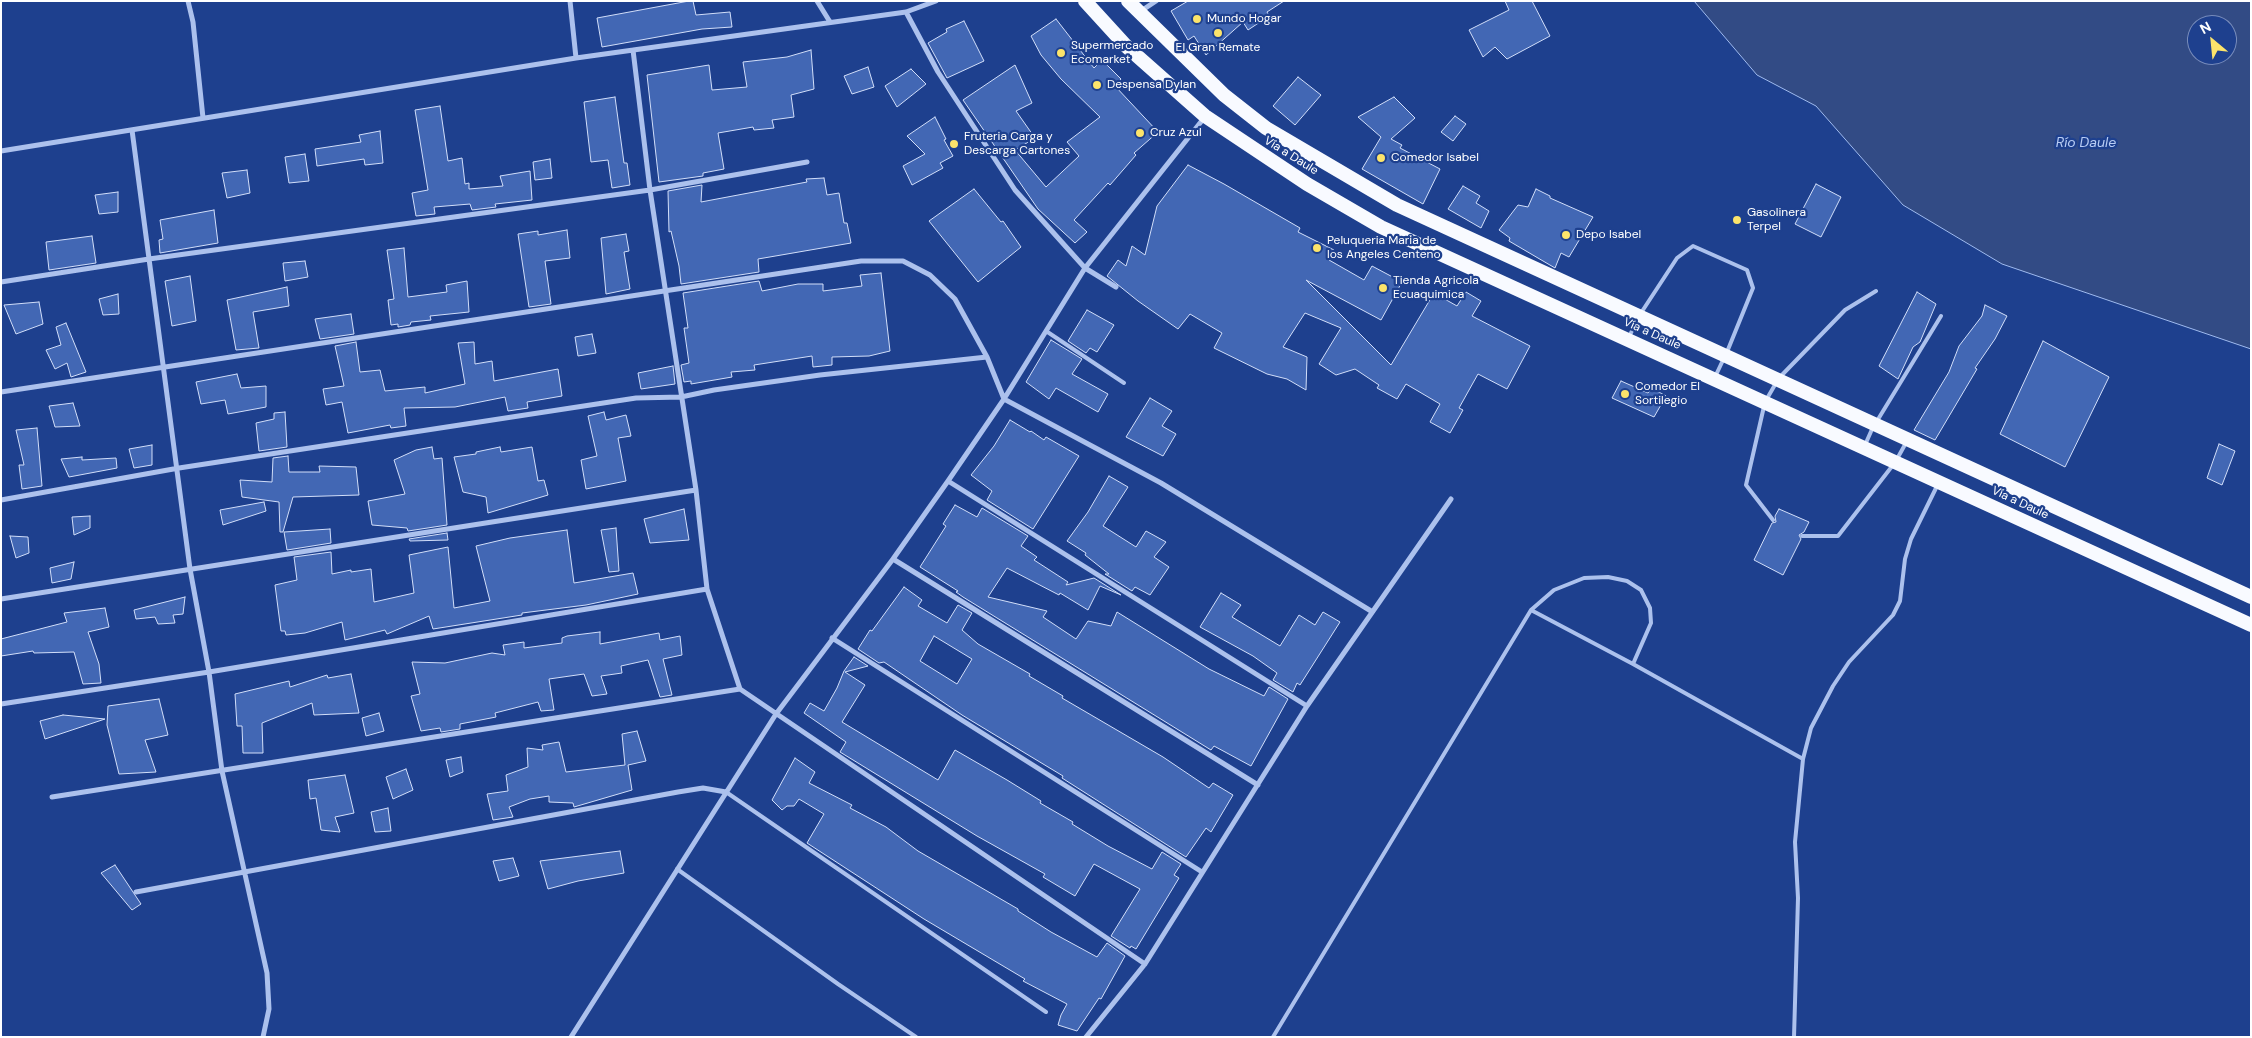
<!DOCTYPE html>
<meta charset="utf-8">
<style>
body{margin:0}
#map{position:relative;width:2252px;height:1038px;overflow:hidden;background:#1e408e;font-family:"DM Sans",sans-serif}
canvas{display:block}
.frame{position:absolute;inset:0;border:2px solid #fff;pointer-events:none}
.north{position:absolute;left:2187px;top:15px;width:50px;height:50px;box-sizing:border-box;background:#1e408e;border:1px solid #788cbb;border-radius:50%;rotate:332deg;font-size:14px;font-weight:700;line-height:20px;text-align:center;color:#fff}
.north::after{content:'';display:block;margin:auto;width:18px;height:22px;background:#fce46b;clip-path:polygon(50% 0,100% 100%,50% 72%,0 100%)}
</style>
<div id="map">
<canvas width="2252" height="1038"></canvas>
<div class="frame"></div>
<div class="north">N</div>
</div>
<script>
const g = document.querySelector('canvas').getContext('2d');
g.lineJoin = 'round';
function fillPath(path, color) { g.fillStyle = color; g.fill(path, 'evenodd'); }
const shape = rows => new Path2D(rows.map(r => 'M' + r).join(''));
function stroke(path, color, width, dash) { g.strokeStyle = color; g.lineWidth = width; g.lineCap = dash ? 'butt' : 'round'; g.setLineDash(dash || []); g.stroke(path); }
function write(font, color, halo, rows, align = 'center') {
  g.font = font + ' "DM Sans",sans-serif'; g.lineWidth = 4.5; g.setLineDash([]); g.textBaseline = 'middle'; g.strokeStyle = halo; g.fillStyle = color; for (const [text, x, y, turn = 0] of rows) {
    g.save(); g.translate(x, y); g.rotate((+turn || 0) * Math.PI / 180); g.textAlign = isNaN(turn) ? turn : align; if (halo) g.strokeText(text, 0, 0); g.fillText(text, 0, 0); g.restore();
  }
}
const water = shape([
 [1694,1,2251,1,2251,349,2002,264,1903,205,1816,106,1757,75,1694,1],
 [2197,25,2227,25,2227,55,2197,55,2197,25]
]);
fillPath(water, '#324b85');
stroke(water, '#9fbaee', 1);
const building = shape([
 [689,1,693,1,696,15,730,12,732,27,702,29,602,47,597,18,689,1],
 [1188,1,1284,1,1267,12,1269,16,1248,30,1243,22,1206,55,1194,36,1188,40,1171,11,1188,1],
 [1505,1,1532,1,1550,36,1507,59,1495,47,1483,57,1469,30,1509,10,1505,1],
 [1056,19,1094,68,1102,60,1121,79,1115,86,1158,132,1134,153,1136,155,1110,185,1108,183,1074,220,1087,232,1075,243,1038,209,963,100,1015,65,1032,103,1016,111,1035,138,1015,150,1046,187,1079,156,1067,142,1100,117,1061,79,1041,55,1031,36,1056,19],
 [964,21,984,61,947,78,928,43,947,32,946,29,964,21],
 [811,50,814,89,791,95,794,117,772,120,774,128,754,130,753,127,718,133,724,169,703,173,703,176,659,182,647,75,709,65,712,90,747,87,743,62,787,57,811,50],
 [868,67,874,87,852,94,844,76,868,67],
 [911,69,926,84,897,107,885,86,911,69],
 [1298,77,1321,95,1295,125,1273,106,1298,77],
 [615,97,624,163,627,163,630,185,612,188,608,160,591,162,584,102,615,97],
 [1394,97,1415,118,1391,139,1402,145,1400,148,1440,169,1423,204,1362,169,1381,137,1358,117,1394,97],
 [440,106,448,161,462,158,465,184,469,183,469,189,503,186,500,176,530,171,532,200,495,204,496,207,472,210,470,204,434,207,435,214,416,216,412,193,428,190,415,110,440,106],
 [1455,116,1466,124,1453,141,1441,132,1455,116],
 [935,117,946,139,944,140,953,156,940,163,943,168,912,185,903,166,925,154,907,136,935,117],
 [380,131,383,163,365,165,364,159,317,166,315,149,361,142,359,135,380,131],
 [305,154,309,181,289,183,285,157,305,154],
 [550,159,552,178,535,180,533,162,550,159],
 [1188,165,1224,184,1300,228,1298,232,1334,250,1329,260,1364,280,1372,266,1402,282,1381,320,1306,280,1391,365,1434,293,1457,306,1466,292,1481,301,1472,316,1530,346,1507,389,1478,374,1459,408,1463,410,1450,433,1430,422,1440,404,1406,384,1397,399,1377,388,1379,385,1355,369,1336,375,1319,364,1341,328,1305,313,1283,347,1307,357,1306,390,1287,379,1267,374,1214,348,1222,333,1190,314,1178,329,1138,301,1107,276,1118,260,1126,266,1132,246,1145,255,1157,206,1188,165],
 [247,170,250,193,227,198,222,173,247,170],
 [824,178,827,195,839,193,844,223,847,223,851,243,758,259,759,272,681,284,679,266,671,231,669,232,668,191,702,185,701,202,807,182,806,179,824,178],
 [1816,184,1841,197,1821,237,1795,224,1816,184],
 [1463,186,1480,196,1476,203,1489,211,1481,228,1448,209,1463,186],
 [974,189,1001,222,1003,221,1021,247,978,282,929,221,974,189],
 [1536,189,1550,196,1550,198,1593,217,1569,257,1561,253,1555,268,1509,241,1510,238,1499,230,1518,205,1528,207,1536,189],
 [118,192,118,212,99,214,95,195,118,192],
 [214,210,218,243,160,253,159,240,163,239,160,220,214,210],
 [567,230,570,258,545,261,551,304,529,307,518,234,538,231,538,235,567,230],
 [626,234,629,251,624,252,630,289,606,294,601,238,626,234],
 [92,236,96,263,49,270,46,242,92,236],
 [404,248,408,297,447,292,446,285,467,281,469,312,430,316,431,320,411,322,410,325,398,327,398,324,391,325,388,300,394,299,387,250,404,248],
 [305,261,308,277,285,281,283,263,305,261],
 [881,273,890,351,869,356,832,357,832,365,813,367,812,356,754,365,755,370,731,372,732,377,691,384,691,381,684,382,681,365,689,363,684,328,688,328,683,293,759,281,762,291,798,284,823,284,823,291,862,286,860,275,881,273],
 [190,276,196,321,172,326,165,281,190,276],
 [287,287,289,306,253,312,259,348,236,350,227,300,287,287],
 [1917,292,1936,304,1920,342,1913,347,1898,379,1879,366,1917,292],
 [118,294,119,314,103,315,99,299,118,294],
 [39,302,43,324,16,334,4,305,39,302],
 [1985,305,2007,316,1995,339,1975,368,1977,369,1935,440,1914,430,1949,372,1959,346,1982,316,1985,305],
 [1087,310,1114,325,1097,352,1090,348,1086,353,1068,341,1087,310],
 [351,314,354,334,320,339,315,319,351,314],
 [66,323,86,372,71,377,67,363,55,369,46,350,61,345,56,327,66,323],
 [592,334,596,353,578,356,575,337,592,334],
 [1051,340,1082,359,1072,374,1108,394,1098,412,1056,388,1049,399,1026,382,1051,340],
 [2043,341,2109,377,2065,467,2000,434,2043,341],
 [356,342,360,372,380,370,385,391,425,387,425,393,465,384,458,343,474,342,475,364,492,361,494,381,558,369,562,396,527,402,528,408,508,411,505,397,455,407,404,408,406,426,391,428,390,425,348,433,342,402,326,405,323,389,344,386,335,346,356,342],
 [673,366,675,384,641,389,638,373,673,366],
 [237,374,241,388,266,386,266,407,228,414,225,400,201,404,196,382,237,374],
 [1621,381,1648,393,1652,388,1666,396,1654,417,1612,398,1621,381],
 [1150,398,1172,411,1162,426,1176,434,1163,456,1126,437,1150,398],
 [73,403,80,426,55,427,49,406,73,403],
 [285,412,287,447,259,451,256,423,274,419,274,413,285,412],
 [604,412,606,420,626,415,631,436,618,438,626,481,586,489,581,460,597,456,588,416,604,412],
 [1010,420,1030,432,1031,431,1044,440,1046,437,1079,456,1033,529,987,500,992,491,971,475,994,446,1010,420],
 [37,428,42,486,22,489,19,465,24,465,16,430,37,428],
 [2219,444,2235,451,2222,485,2207,478,2219,444],
 [152,445,152,465,134,468,129,449,152,445],
 [432,447,434,459,442,458,447,525,408,531,407,528,372,525,368,501,405,494,394,460,416,450,432,447],
 [500,447,501,452,532,447,538,481,544,480,548,495,488,513,486,497,463,492,454,457,476,454,476,452,500,447],
 [288,456,289,472,320,472,319,466,356,467,359,495,293,497,283,532,280,532,279,502,242,497,240,480,272,482,273,458,288,456],
 [82,457,82,460,116,458,117,468,69,477,61,459,82,457],
 [1109,476,1128,487,1103,526,1136,547,1146,531,1166,542,1154,557,1169,567,1150,595,1135,587,1132,591,1105,574,1109,574,1085,555,1086,553,1067,541,1088,512,1109,476],
 [264,502,266,511,223,525,220,510,264,502],
 [955,505,977,517,982,508,1028,536,1021,546,1037,557,1034,560,1068,582,1066,585,1094,578,1121,595,1100,586,1088,610,1060,593,1059,595,1007,568,988,597,1047,611,1043,617,1076,639,1088,621,1111,626,1117,612,1209,669,1264,696,1269,687,1288,699,1251,766,1214,746,1211,750,963,597,956,592,958,591,920,567,946,526,943,524,955,505],
 [684,509,689,540,650,543,644,519,684,509],
 [1779,509,1809,522,1804,532,1799,535,1801,539,1783,575,1754,560,1772,523,1776,522,1775,516,1779,509],
 [90,516,90,528,74,535,72,517,90,516],
 [616,528,619,571,609,572,601,530,616,528],
 [330,529,331,543,287,550,284,532,330,529],
 [567,530,574,583,633,573,638,594,586,605,522,613,522,615,433,629,429,616,387,634,385,630,345,640,342,622,305,633,286,635,285,631,281,631,275,585,297,580,294,557,331,552,332,574,351,570,351,572,371,569,374,602,414,593,409,555,448,547,454,608,490,601,476,546,510,538,567,530],
 [447,533,448,540,410,541,409,539,447,533],
 [10,536,28,537,29,553,16,558,10,536],
 [74,562,71,579,52,583,50,568,74,562],
 [904,587,922,600,918,606,947,623,958,605,972,613,962,630,978,644,1030,674,1029,676,1063,696,1062,698,1163,757,1209,788,1213,783,1233,795,1211,832,1206,828,1186,857,1062,778,1063,776,962,715,884,662,879,663,858,649,870,630,872,631,904,587],
 [934,636,972,659,957,684,920,661,934,636],
 [1221,593,1241,605,1232,617,1280,646,1299,615,1315,625,1323,612,1340,622,1300,685,1297,683,1293,692,1273,680,1277,673,1253,656,1200,627,1221,593],
 [185,597,183,614,173,615,175,623,158,624,155,617,136,619,134,610,185,597],
 [105,608,109,627,88,632,99,664,101,683,83,684,74,652,34,653,33,651,1,656,1,639,67,622,64,613,105,608],
 [600,632,600,644,659,633,660,640,680,636,682,655,663,659,672,695,660,697,648,660,621,666,622,673,601,676,607,694,592,696,584,674,549,679,554,710,541,711,538,702,495,713,496,717,460,724,460,729,441,732,440,728,421,731,411,696,420,694,412,662,445,663,492,653,505,655,503,645,524,642,524,648,562,643,562,638,567,636,600,632],
 [854,657,868,666,845,672,865,685,842,722,938,780,955,750,1007,780,1041,801,1040,803,1073,822,1072,824,1108,846,1152,869,1162,852,1181,864,1174,875,1179,878,1136,949,1131,946,1130,948,1111,936,1140,889,1094,864,1075,896,1043,877,1045,874,977,836,840,752,846,742,804,713,810,703,824,711,837,688,844,671,854,657],
 [351,674,359,713,314,715,312,703,262,723,263,753,243,753,242,726,237,726,235,694,289,681,290,687,327,675,328,678,351,674],
 [159,699,168,735,145,740,156,772,119,774,107,725,108,706,159,699],
 [379,713,384,731,366,736,362,718,379,713],
 [63,715,105,719,45,739,40,721,63,715],
 [637,731,646,761,628,765,632,790,574,807,573,803,549,802,549,796,530,799,509,807,513,817,493,820,487,794,508,791,506,775,528,767,527,748,543,750,542,745,559,742,566,772,625,765,622,734,637,731],
 [461,757,463,772,450,777,446,760,461,757],
 [795,758,815,772,809,783,852,805,850,808,886,827,918,851,1018,909,1018,911,1051,932,1097,957,1107,943,1125,956,1101,999,1099,998,1077,1031,1058,1025,1061,1015,1067,1004,1023,981,1025,979,924,919,807,843,824,814,799,799,794,806,787,806,782,810,772,800,795,758],
 [406,769,413,790,393,799,386,777,406,769],
 [345,775,354,813,335,817,340,832,321,830,316,798,310,799,308,780,345,775],
 [388,808,391,831,375,832,371,812,388,808],
 [620,851,624,873,578,881,548,889,540,861,620,851],
 [513,858,519,876,499,881,493,861,513,858],
 [115,865,141,904,132,910,101,873,115,865]
]);
fillPath(building, '#4267b4');
stroke(building, '#d2def9', 1);
stroke(shape([
 [1046,331,1124,383],
 [1629,337,1639,316,1677,258,1693,246,1747,270,1753,288,1727,352],
 [1715,377,1724,358],
 [1780,377,1845,310,1876,291],
 [1877,421,1941,316],
 [1865,445,1873,427],
 [1897,459,1907,441],
 [1773,520,1746,485,1765,402,1776,383],
 [1802,536,1838,536,1893,465],
 [1531,610,1633,664,1803,759],
 [726,792,1046,1012],
 [677,869,838,984,916,1037],
 [1273,1037,1531,610,1554,590,1584,578,1608,577,1627,581,1641,590,1650,608,1651,623,1633,664],
 [1794,1037,1798,898,1795,842,1803,759,1811,728,1833,686,1849,662,1893,615,1900,601,1905,559,1911,539,1938,484]
]), '#acc1ed', 4);
stroke(shape([
 [188,1,193,22,203,118],
 [570,1,576,58],
 [817,1,830,22],
 [1141,11,1156,1],
 [906,12,938,72,1015,190,1085,268,1116,287],
 [633,50,650,190,696,490,707,589,740,689,1145,964],
 [132,130,190,569,209,672,222,771,267,973,269,1009,263,1037],
 [1,151,576,58,906,12,936,1],
 [1,282,149,259,650,190,807,162],
 [1,392,861,261,903,261,930,275,955,299,987,357,1004,399,1161,483,1371,611],
 [948,481,1307,706],
 [1,500,179,468,636,398,681,397,714,390,820,375,987,357],
 [893,559,1258,785],
 [1,599,696,490],
 [832,638,1202,872],
 [1,704,209,672,707,589],
 [52,797,740,689],
 [136,892,678,792,703,788,726,792],
 [571,1037,776,714,893,559,948,481,1004,399,1085,268,1204,118],
 [1086,1037,1145,964,1307,706,1451,499]
]), '#acc1ed', 5);
stroke(shape([
 [1085,1,1127,47,1205,116,1307,184,1381,227,2251,625],
 [1128,1,1224,95,1266,128,1397,205,2251,597]
]), '#f8faff', 14);
for (const [x, y, r, color] of [
 [1197,19,5,"#fce46b"],
 [1218,33,5,"#fce46b"],
 [1061,53,5,"#fce46b"],
 [1097,85,5,"#fce46b"],
 [1140,133,5,"#fce46b"],
 [954,144,5,"#fce46b"],
 [1381,158,5,"#fce46b"],
 [1737,220,5,"#fce46b"],
 [1566,235,5,"#fce46b"],
 [1317,248,5,"#fce46b"],
 [1383,288,5,"#fce46b"],
 [1625,394,5,"#fce46b"]
]) { const dot = new Path2D(); dot.arc(x, y, r, 0, 2 * Math.PI); g.fillStyle = color; g.fill(dot); stroke(dot, '#1e408e', 2); }
write('12px', '#fff', '#1e408e', [
 ["Mundo Hogar",1207,19],
 ["Supermercado",1071,46],
 ["Ecomarket",1071,60],
 ["El Gran Remate",1218,48,"center"],
 ["Despensa Dylan",1107,85],
 ["Cruz Azul",1150,133],
 ["Fruteria Carga y",964,137],
 ["Descarga Cartones",964,151],
 ["Comedor Isabel",1391,158],
 ["Gasolinera",1747,213],
 ["Terpel",1747,227],
 ["Depo Isabel",1576,235],
 ["Peluqueria Maria de",1327,241],
 ["los Angeles Centeno",1327,255],
 ["Tienda Agricola",1393,281],
 ["Ecuaquimica",1393,295],
 ["Comedor El",1635,387],
 ["Sortilegio",1635,401]
], 'left');
write('12px', '#fff', '#1e408e', [
 ["Vía a Daule",1291,156,32],
 ["Vía a Daule",1652,334,24],
 ["Vía a Daule",2020,503,25]
]);
write('italic 14px', '#b8ccf4', '#1e408e', [
 ["Río Daule",2086,143]
]);
</script>
